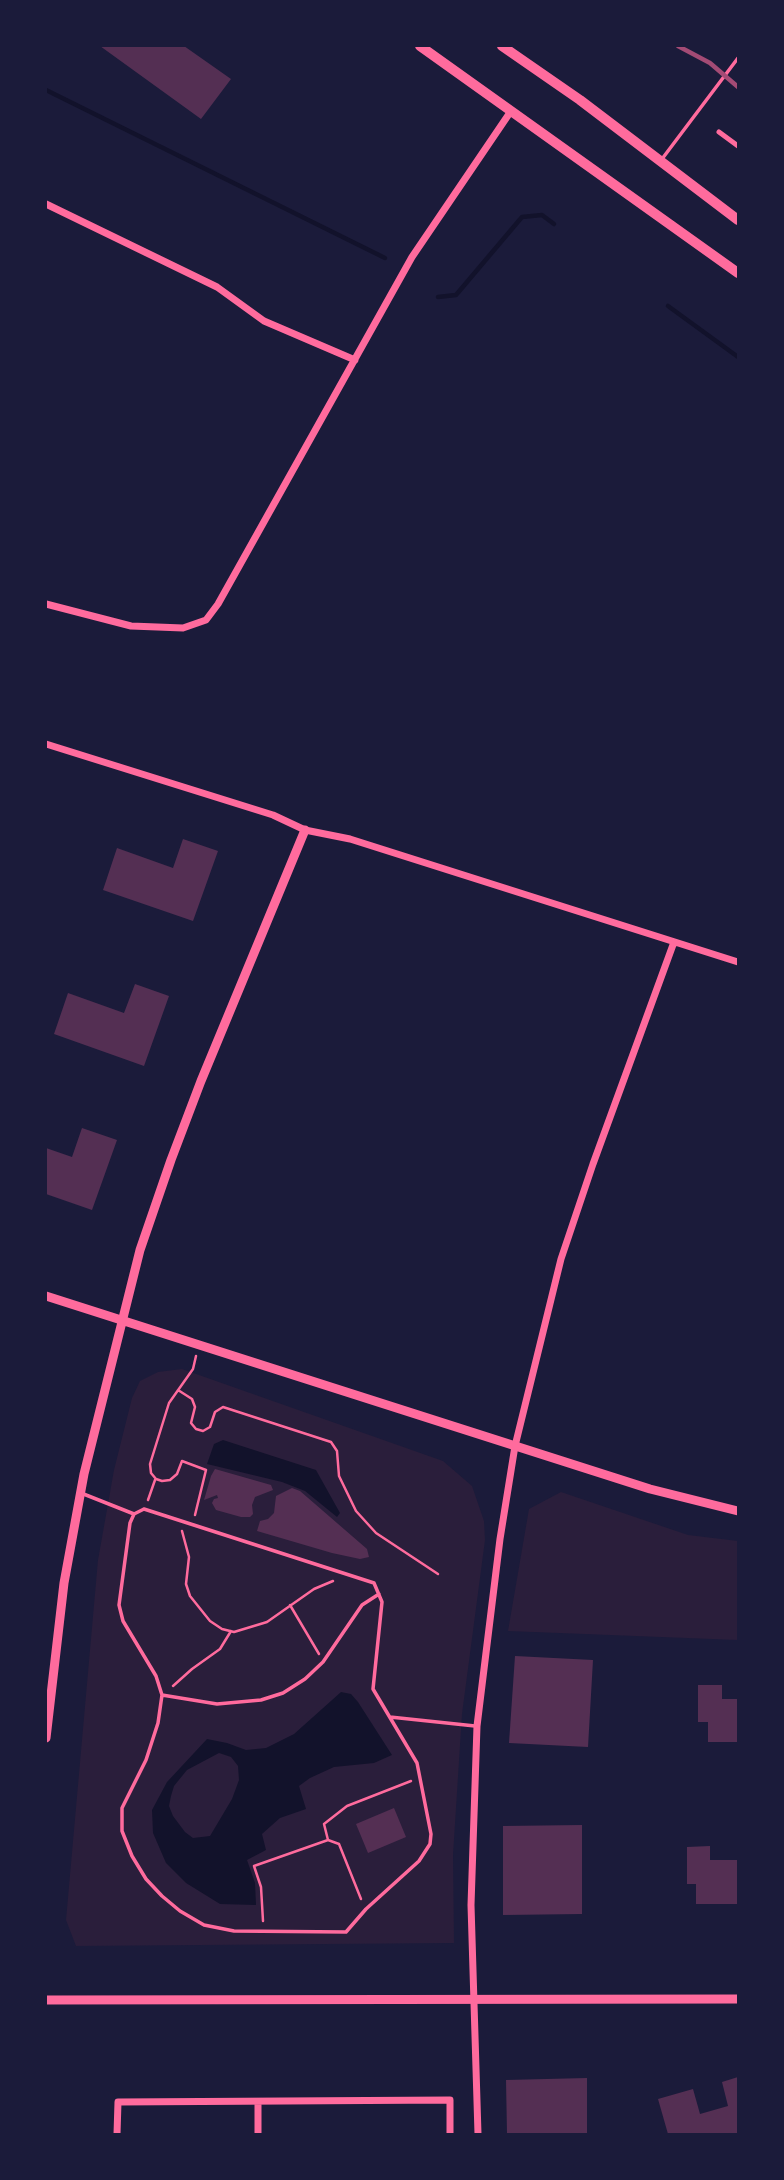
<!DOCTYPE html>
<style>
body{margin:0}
#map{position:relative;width:784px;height:2180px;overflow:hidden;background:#1b1b3a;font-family:Mulish,sans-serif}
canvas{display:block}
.frame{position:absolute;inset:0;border:47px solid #1b1b3a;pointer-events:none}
</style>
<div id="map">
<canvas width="784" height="2180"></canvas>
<div class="frame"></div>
</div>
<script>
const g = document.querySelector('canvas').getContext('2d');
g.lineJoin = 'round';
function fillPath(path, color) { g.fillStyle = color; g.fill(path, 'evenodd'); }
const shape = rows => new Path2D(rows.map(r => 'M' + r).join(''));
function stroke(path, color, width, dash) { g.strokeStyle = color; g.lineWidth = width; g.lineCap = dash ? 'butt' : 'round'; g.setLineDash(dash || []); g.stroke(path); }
fillPath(shape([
 [182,1369,443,1461,472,1486,484,1521,485,1540,462,1714,453,1855,454,1943,76,1946,66,1920,98,1560,114,1470,132,1398,140,1381,158,1372],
 [561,1492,688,1535,738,1541,738,1640,508,1631,529,1509]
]), '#2a1e3b');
fillPath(shape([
 [223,1440,316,1470,340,1513,337,1517,305,1491,282,1482,207,1464,214,1444],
 [341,1692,351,1694,358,1702,392,1755,374,1763,334,1767,310,1778,299,1786,306,1809,280,1818,262,1834,266,1850,247,1860,255,1883,256,1905,220,1904,186,1883,166,1863,153,1833,152,1810,167,1782,207,1739,227,1743,246,1750,266,1748,294,1734],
 [219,1753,231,1757,238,1766,239,1780,232,1799,210,1836,193,1838,185,1832,173,1816,169,1806,171,1796,174,1786,187,1770]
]), '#12122b');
stroke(shape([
 [46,90,385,258],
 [438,297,456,295,522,217,542,215,554,224],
 [668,306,738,357]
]), '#12122b', 4.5);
fillPath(shape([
 [100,46,184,46,231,79,201,119],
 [183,839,218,851,193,921,103,890,117,848,173,868],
 [135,984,169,996,144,1066,54,1034,68,993,124,1013],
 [82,1128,117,1140,92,1210,46,1194,46,1148,72,1157],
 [215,1469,271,1485,273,1490,255,1497,252,1505,253,1514,250,1517,241,1517,216,1510,212,1503,214,1499,218,1498,217,1495,204,1500,211,1476],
 [292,1488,300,1491,367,1549,369,1557,360,1559,332,1553,257,1531,260,1521,268,1519,274,1513,276,1496],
 [515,1656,593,1660,588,1747,509,1743],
 [698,1685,722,1685,722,1699,738,1699,738,1742,708,1742,708,1722,698,1722],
 [394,1808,406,1837,368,1853,356,1824],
 [582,1825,582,1914,503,1915,503,1826],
 [710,1846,710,1860,738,1860,738,1904,696,1904,696,1884,687,1884,687,1847],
 [738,2077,738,2134,668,2134,658,2099,693,2089,700,2114,728,2106,722,2082],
 [587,2078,587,2134,507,2134,506,2080]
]), '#542f53');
stroke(shape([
 [178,1390,192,1399,195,1407,191,1423,196,1429,203,1431,210,1427,215,1412,223,1407,331,1442,337,1451,339,1476,356,1511,376,1533,438,1574],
 [148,1500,155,1480],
 [195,1515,206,1470,182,1461,177,1474,170,1480,162,1481,156,1479,151,1473,150,1464,169,1403,193,1369,196,1356],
 [182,1531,189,1557,186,1584,190,1596,210,1621,222,1629,234,1632,267,1622,314,1589,333,1581],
 [290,1605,319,1654],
 [173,1686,192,1669,220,1649,231,1631],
 [328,1840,339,1844,361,1899],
 [263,1921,261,1887,254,1866,328,1840,324,1824,347,1806,411,1781]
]), '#ff6b9d', 2.5);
stroke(shape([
 [662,159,738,58],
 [81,1493,134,1514],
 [144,1509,374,1583,382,1602,373,1689,417,1763,431,1834,430,1844,419,1861,366,1909,346,1932,234,1931,204,1925,180,1911,162,1896,146,1879,132,1856,122,1831,122,1808,146,1760,158,1723,162,1695,156,1676,123,1621,119,1605,130,1523,134,1514,144,1509],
 [162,1695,217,1704,261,1700,283,1693,305,1679,323,1662,362,1605,379,1594],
 [390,1717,475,1726]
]), '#ff6b9d', 3.5);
stroke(shape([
 [719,132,738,146]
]), '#ff6b9d', 5);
stroke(shape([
 [46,204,217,287,264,321,355,360],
 [46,604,131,626,183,628,206,620,218,604,412,257,511,111],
 [46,744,273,815,305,830,350,839,738,962],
 [117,2134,118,2102,450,2100,450,2134],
 [258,2134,258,2102],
 [478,2134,471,1905,477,1726,500,1539,515,1446,561,1259,593,1164,674,942]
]), '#ff6b9d', 7);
stroke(shape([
 [46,1296,650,1489,738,1511],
 [46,1738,64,1583,84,1474,140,1250,171,1160,201,1081,305,830],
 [46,2000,738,1999]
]), '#ff6b9d', 9);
stroke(shape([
 [420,46,738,273],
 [502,46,580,100,738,220]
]), '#ff6b9d', 10);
stroke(shape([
 [678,46,710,63,738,87]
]), '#a44b75', 4.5);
</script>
